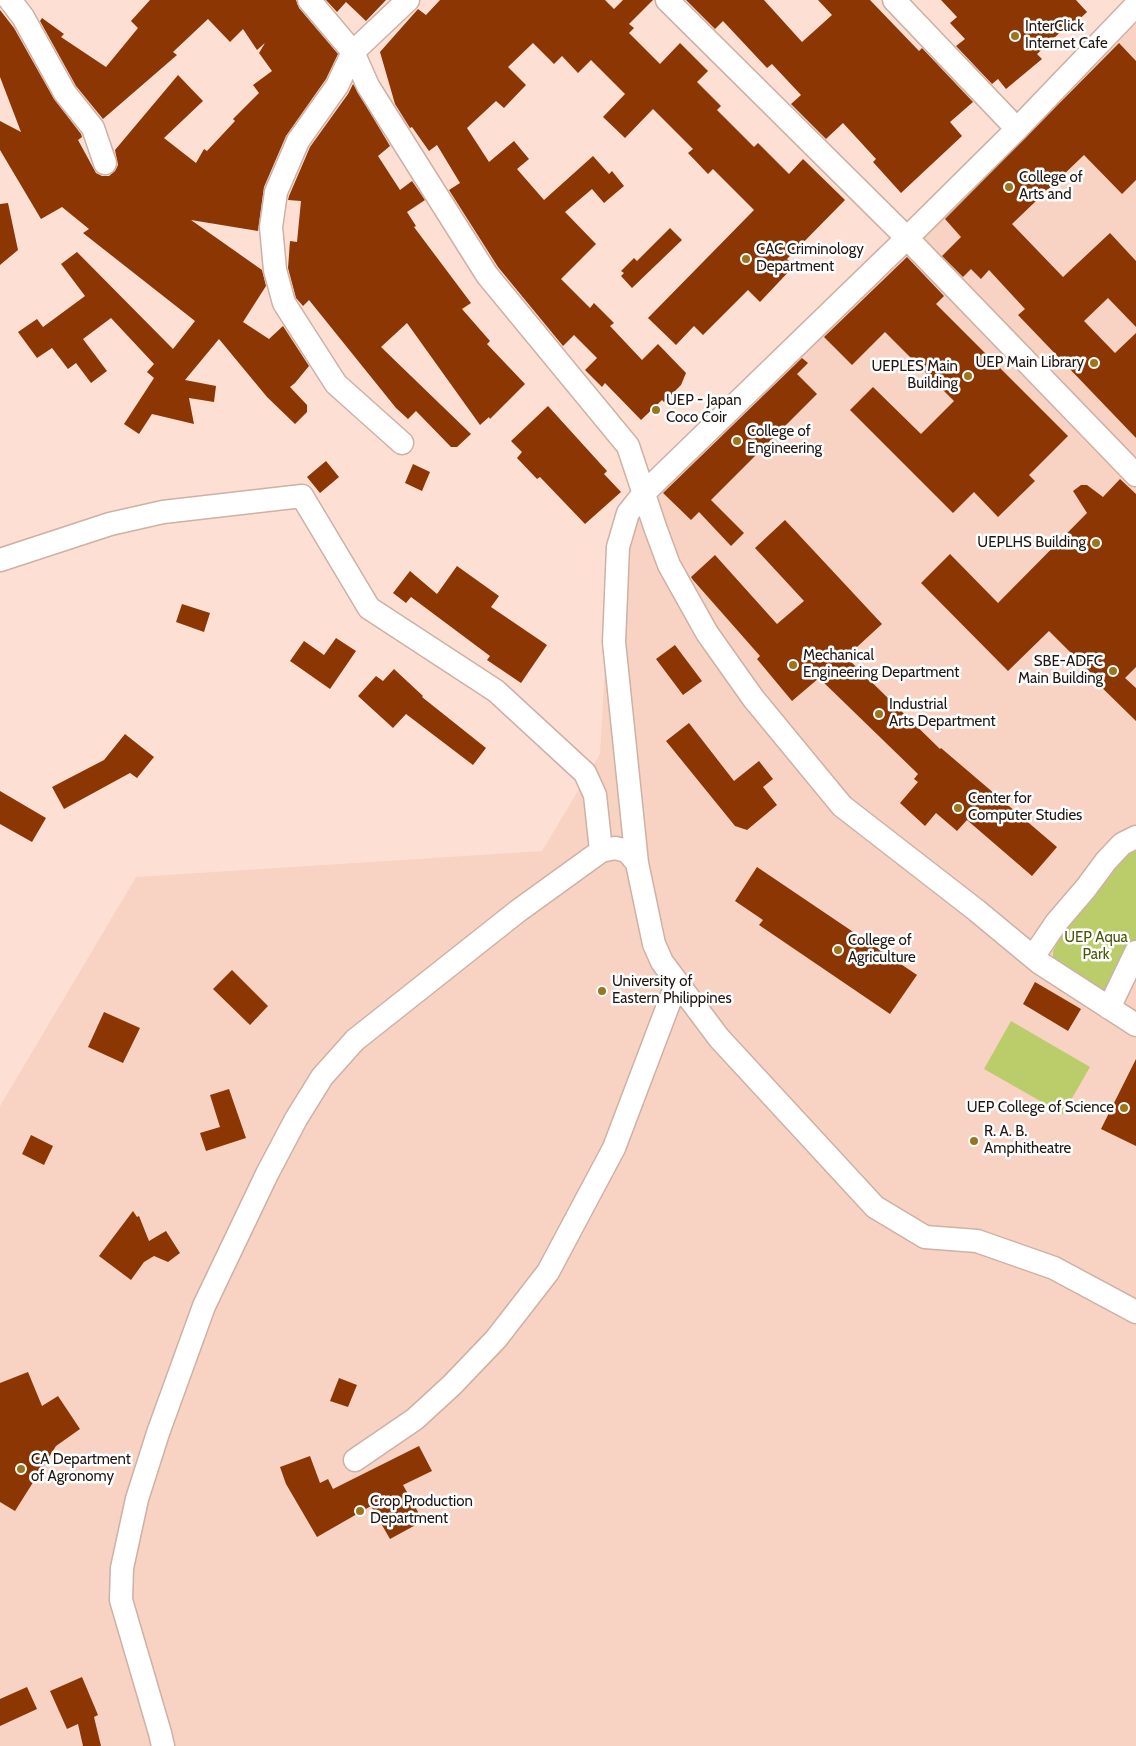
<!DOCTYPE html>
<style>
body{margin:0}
canvas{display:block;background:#fde0d3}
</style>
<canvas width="1136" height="1746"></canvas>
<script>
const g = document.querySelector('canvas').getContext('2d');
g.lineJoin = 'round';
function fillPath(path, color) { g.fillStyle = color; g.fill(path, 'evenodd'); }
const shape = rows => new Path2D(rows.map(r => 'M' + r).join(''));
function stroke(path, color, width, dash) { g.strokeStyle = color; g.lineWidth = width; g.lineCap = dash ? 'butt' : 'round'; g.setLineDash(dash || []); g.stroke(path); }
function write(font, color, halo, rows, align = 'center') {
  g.font = font + ' Cabin,sans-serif'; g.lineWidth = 5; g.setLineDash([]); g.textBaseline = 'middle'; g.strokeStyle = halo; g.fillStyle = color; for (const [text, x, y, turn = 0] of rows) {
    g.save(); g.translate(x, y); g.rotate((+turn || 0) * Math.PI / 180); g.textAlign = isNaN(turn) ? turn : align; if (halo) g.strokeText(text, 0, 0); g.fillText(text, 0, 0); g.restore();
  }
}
fillPath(shape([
 [1136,14,1136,1746,0,1746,0,1106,136,877,542,851,600,754,613,522]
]), '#f8d3c3');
fillPath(shape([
 [1136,841,1136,946,1108,998,1053,960,1053,951,1063,932],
 [1011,1021,1090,1067,1063,1114,984,1069]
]), '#bbcc6a');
fillPath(shape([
 [150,0,296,0,299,8,338,54,326,79,286,136,264,187,258,231,191,220,262,270,266,286,243,322,269,339,283,326,309,366,295,383,290,387,307,405,307,412,295,424,267,397,219,339,185,380,216,386,214,402,189,398,194,424,152,414,139,434,124,424,154,378,147,372,154,364,111,318,83,339,107,371,91,383,76,363,68,369,52,348,37,358,18,332,37,319,43,327,85,296,61,264,77,252,173,349,195,321,83,233,89,229,62,207,41,219,0,150,0,121,21,132,0,77,0,10,14,28,54,99,81,134,82,137,78,140,96,173,102,176,109,176,115,171,118,165,115,150,178,75,203,101,164,138,196,163,204,149,207,151,235,121,233,119,259,93,253,85,272,71,259,53,265,43,257,50,243,29,230,42,208,19,173,52,177,55,103,119,76,86,40,21,42,18,64,34,61,37,106,67,138,28,131,21],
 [326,0,386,0,366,21,346,2,337,12],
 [440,0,605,0,614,9,623,0,653,0,629,24,634,28,629,33,660,64,680,43,708,71,697,82,721,106,717,110,754,147,758,143,789,174,803,159,845,200,787,259,794,266,760,302,748,290,703,335,694,326,676,345,648,318,754,210,713,169,708,174,688,153,693,149,653,109,625,138,603,117,625,94,591,60,578,73,562,56,554,64,533,43,508,67,526,85,504,108,496,101,467,128,489,162,514,141,529,159,517,169,544,200,593,156,609,174,612,171,624,186,604,203,592,189,565,212,596,244,561,279,590,308,594,303,614,323,610,326,642,360,658,344,686,373,681,385,664,402,662,400,641,420,605,383,602,387,585,370,597,358,574,335,563,346,498,267,449,190,460,183,437,145,429,151,412,127,410,128,395,104,380,52,418,9,426,15],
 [686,0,764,0,802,42,832,15,818,0,870,0,919,51,922,48,973,102,950,122,962,136,901,193,873,162,876,159,843,123,826,139,791,104,801,95,772,64,767,68,723,21,715,29],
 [941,0,1076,0,1087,12,1070,28,1068,25,1037,54,1042,59,1006,89,998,79,992,84,956,46,965,39,950,23,957,17],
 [1119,43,1136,61,1136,180,1122,194,1084,155,1012,224,1063,277,1110,233,1136,261,1136,327,1108,298,1084,321,1115,353,1136,333,1136,438,1018,315,1025,309,989,270,981,279,971,269,963,277,942,256,961,237,945,219],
 [353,84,390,146,378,156,400,190,412,181,425,200,407,212,416,226,414,227,471,303,462,309,490,341,487,344,525,384,490,419,489,417,480,425,407,323,381,347,471,434,457,447,451,447,416,411,408,419,396,408,309,300,303,306,296,298,288,268,290,241,297,242,301,201,288,200,289,196,310,147,348,94],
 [8,203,18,250,0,265,0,204],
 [670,228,682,240,632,288,621,276,624,273,621,271,634,258,637,261],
 [907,257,944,296,936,304,1068,436,1029,475,1035,481,998,517,974,492,953,513,850,410,873,387,921,434,954,401,885,332,852,365,824,337],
 [802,358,808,363,797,374,817,394,711,500,744,533,731,546,699,512,691,520,663,493],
 [548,406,607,471,604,474,621,492,585,524,540,477,537,479,517,458,522,452,511,441],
 [326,461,339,477,320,493,307,477],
 [413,464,430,472,422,491,405,483],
 [1120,479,1136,494,1136,667,1125,678,1136,688,1136,721,1089,675,1091,673,1049,631,1008,671,921,583,950,554,998,603,1087,513,1073,491,1081,485,1087,485,1103,497],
 [785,520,882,624,846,657,940,749,941,748,1057,847,1032,876,967,820,957,831,936,813,925,826,900,803,918,782,914,779,918,774,819,678,792,701,757,659,760,656,693,580,691,577,715,555,777,624,804,601,755,548],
 [457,566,499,596,491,607,547,645,521,683,487,660,490,656,411,597,406,603,393,593,410,571,437,594],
 [182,604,210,613,204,632,176,622],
 [336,638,356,651,330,689,290,661,304,641,324,655],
 [675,645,702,681,683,695,656,659],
 [394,669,423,696,422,697,486,748,473,765,406,714,393,728,358,696,376,676,383,681],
 [689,723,734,781,759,761,773,779,763,787,777,805,747,830,735,826,666,741],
 [125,734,154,757,137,778,130,773,64,809,52,787,104,760],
 [0,791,46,818,32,842,0,824],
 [757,867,917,975,890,1014,759,925,763,920,735,901],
 [232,970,268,1006,250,1025,213,989],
 [1035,982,1081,1009,1068,1031,1023,1004],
 [104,1012,140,1028,123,1063,88,1047],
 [1136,1059,1136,1146,1101,1129],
 [229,1089,246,1138,206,1151,200,1133,220,1127,210,1095],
 [31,1135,53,1146,44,1165,22,1154],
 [133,1211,137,1217,139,1216,149,1241,166,1231,180,1253,168,1262,154,1256,144,1262,131,1280,99,1256],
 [28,1372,42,1406,58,1396,80,1429,56,1446,15,1511,0,1502,0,1383],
 [339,1378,357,1385,348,1407,330,1401],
 [419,1446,432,1471,403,1485,423,1521,390,1539,371,1506,317,1537,286,1484,280,1467,310,1456,320,1483,328,1479,333,1489],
 [82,1677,98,1715,94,1717,101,1746,83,1746,78,1724,67,1729,50,1691],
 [27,1687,37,1709,0,1726,0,1699]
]), '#8c3603');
const minor = shape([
 [10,0,23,17,65,93,93,128,105,163],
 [309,0,353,52,368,86,487,275,628,446,655,527,669,565,707,633,753,698,842,806,976,910,1040,963,1136,1025],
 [667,0,907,238,1136,475],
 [894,0,1017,129],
 [1136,5,1017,129,907,238,644,493,628,513,618,547,614,642,637,863,654,944,662,962,719,1038,875,1207,925,1237,977,1241,1054,1268,1136,1312],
 [402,443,336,384,284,303,275,270,271,227,276,192,298,141,337,86,353,52,408,0],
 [0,560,110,524,163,512,302,496,369,608,496,691,585,773,595,795,601,851],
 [1033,957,1056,923,1086,888,1106,861,1122,844,1136,837],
 [1109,1008,1136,952],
 [355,1460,415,1419,452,1385,496,1339,548,1272,614,1148,677,982],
 [163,1746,160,1733,121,1600,122,1568,137,1499,158,1433,204,1306,267,1174,296,1119,322,1077,355,1040,518,911,601,851,615,848,627,851,637,863]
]);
stroke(minor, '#cdb1a5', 25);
stroke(minor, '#fff', 22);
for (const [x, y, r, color] of [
 [1015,36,5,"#997520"],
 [1009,187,5,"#997520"],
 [746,259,5,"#997520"],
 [1094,363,5,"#997520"],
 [968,376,5,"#997520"],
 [656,410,5,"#997520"],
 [737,441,5,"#997520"],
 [1096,543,5,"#997520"],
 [793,665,5,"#997520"],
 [1113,671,5,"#997520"],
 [879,714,5,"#997520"],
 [958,808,5,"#997520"],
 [838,950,5,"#997520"],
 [602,991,5,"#997520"],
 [1124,1108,5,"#997520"],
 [974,1141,5,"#997520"],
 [21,1469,5,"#997520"],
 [360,1511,5,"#997520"]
]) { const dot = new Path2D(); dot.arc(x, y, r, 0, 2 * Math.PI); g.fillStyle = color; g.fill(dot); stroke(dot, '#fff', 2); }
write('15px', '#201612', '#fff', [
 ["InterClick",1025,27],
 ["Internet Cafe",1025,44],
 ["College of",1019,178],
 ["Arts and",1019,195],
 ["CAC Criminology",756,250],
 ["Department",756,267],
 ["UEP Main Library",1084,363,"right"],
 ["UEPLES Main",958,367,"right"],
 ["Building",958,384,"right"],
 ["UEP - Japan",666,401],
 ["Coco Coir",666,418],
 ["College of",747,432],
 ["Engineering",747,449],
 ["UEPLHS Building",1086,543,"right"],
 ["Mechanical",803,656],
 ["Engineering Department",803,673],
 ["SBE-ADFC",1103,662,"right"],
 ["Main Building",1103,679,"right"],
 ["Industrial",889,705],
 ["Arts Department",889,722],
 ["Center for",968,799],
 ["Computer Studies",968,816],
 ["College of",848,941],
 ["Agriculture",848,958],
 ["University of",612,982],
 ["Eastern Philippines",612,999],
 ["UEP College of Science",1114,1108,"right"],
 ["R. A. B.",984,1132],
 ["Amphitheatre",984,1149],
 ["CA Department",31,1460],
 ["of Agronomy",31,1477],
 ["Crop Production",370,1502],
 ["Department",370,1519]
], 'left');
write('15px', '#4c5609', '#fff', [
 ["UEP Aqua",1096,938],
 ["Park",1096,955]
]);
</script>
